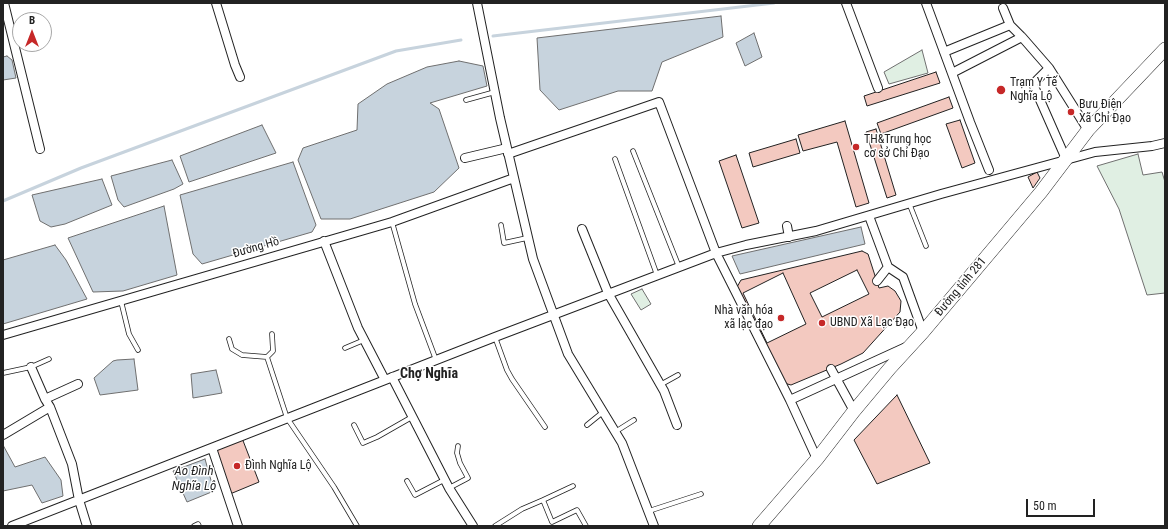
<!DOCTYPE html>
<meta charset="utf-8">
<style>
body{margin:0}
#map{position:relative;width:1168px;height:529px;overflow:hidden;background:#fff;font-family:"Roboto Condensed",sans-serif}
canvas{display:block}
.frame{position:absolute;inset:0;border:4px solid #222;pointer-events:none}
.north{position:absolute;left:12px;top:12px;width:40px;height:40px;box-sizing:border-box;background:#fff;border:1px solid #a7a7a7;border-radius:50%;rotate:0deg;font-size:11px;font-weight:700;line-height:16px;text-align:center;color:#222}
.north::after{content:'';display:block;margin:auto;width:14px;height:18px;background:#c62828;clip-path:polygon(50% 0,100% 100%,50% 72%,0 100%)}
.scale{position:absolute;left:1026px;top:499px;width:69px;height:18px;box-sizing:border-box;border:2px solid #222;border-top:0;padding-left:5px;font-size:12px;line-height:14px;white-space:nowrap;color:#222;-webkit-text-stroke:3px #fff;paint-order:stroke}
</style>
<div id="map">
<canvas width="1168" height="529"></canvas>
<div class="frame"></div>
<div class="north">B</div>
<div class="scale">50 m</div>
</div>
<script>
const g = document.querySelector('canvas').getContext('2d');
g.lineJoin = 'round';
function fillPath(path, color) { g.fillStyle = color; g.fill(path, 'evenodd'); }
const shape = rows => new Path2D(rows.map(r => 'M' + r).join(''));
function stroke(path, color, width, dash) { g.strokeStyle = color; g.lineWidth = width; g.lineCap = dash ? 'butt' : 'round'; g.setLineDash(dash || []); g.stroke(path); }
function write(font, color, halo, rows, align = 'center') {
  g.font = font + ' "Roboto Condensed",sans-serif'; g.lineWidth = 3; g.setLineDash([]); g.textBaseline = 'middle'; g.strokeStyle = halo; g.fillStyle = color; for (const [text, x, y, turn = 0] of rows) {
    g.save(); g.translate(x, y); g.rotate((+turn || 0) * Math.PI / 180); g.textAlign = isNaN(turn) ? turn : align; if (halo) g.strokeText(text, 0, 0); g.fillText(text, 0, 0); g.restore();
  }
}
const green = shape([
 [922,50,928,73,889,84,884,72,922,50],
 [1138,154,1143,175,1162,172,1165,182,1165,293,1147,295,1119,209,1097,166,1138,154],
 [642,289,651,304,641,310,631,294,642,289]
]);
fillPath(green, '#e0efe3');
stroke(green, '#6f6f6f', 1);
const water = shape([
 [721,16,723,37,662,62,652,91,618,91,559,110,540,90,537,38,721,16],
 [754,33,762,57,745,66,736,43,754,33],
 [7,56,12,60,16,78,3,80,3,57,7,56],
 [459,61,483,66,487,86,430,103,439,109,459,168,434,192,350,219,321,219,298,160,303,148,357,130,358,104,387,84,427,67,459,61],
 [262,125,276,153,189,182,180,156,262,125],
 [172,160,183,184,174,189,124,207,118,200,111,176,172,160],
 [293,162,316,225,312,232,202,264,193,254,180,195,293,162],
 [102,179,112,205,65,224,51,227,40,221,32,195,102,179],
 [164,206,177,275,123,291,93,292,68,238,164,206],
 [861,227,865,244,740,274,732,256,861,227],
 [55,245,66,260,87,299,3,324,3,260,55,245],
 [134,359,138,390,100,395,94,378,113,361,117,360,134,359],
 [216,370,222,393,193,398,191,374,216,370],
 [3,445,15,467,45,457,61,480,63,496,42,503,32,485,3,491,3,445],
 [205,459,214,491,187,502,173,471,205,459]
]);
fillPath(water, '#c7d3dd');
stroke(water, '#6f6f6f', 1);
stroke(shape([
 [493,36,774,3],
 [3,201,81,168,396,51,461,40]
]), '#c7d3dd', 3);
const building = shape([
 [936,72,940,83,867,106,864,96,936,72],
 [949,97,953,108,881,134,877,123,949,97],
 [960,120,975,163,962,168,946,124,960,120],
 [845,121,869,203,856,207,837,142,803,151,798,135,845,121],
 [876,129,896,195,887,198,866,132,876,129],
 [796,139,800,153,753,167,749,153,796,139],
 [736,155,759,223,742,228,719,161,736,155],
 [1037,172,1040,178,1033,188,1028,177,1037,172],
 [862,251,868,254,879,288,888,286,895,291,901,301,900,312,863,353,841,364,791,385,784,383,737,287,741,280,862,251],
 [857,270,869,294,822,317,810,293,857,270],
 [783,273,806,324,767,343,743,293,783,273],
 [897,395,930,463,877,484,854,440,897,395],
 [242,438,259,482,230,494,216,450,242,438]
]);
fillPath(building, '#f3c9c0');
stroke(building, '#222', 1);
const service = shape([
 [466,100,495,92],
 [633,151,679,267],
 [615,159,657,275],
 [909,203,926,246],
 [392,222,415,304,436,360],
 [501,225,504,243,527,238],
 [121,301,129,334,138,350],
 [272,334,273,351,267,357,287,418,334,487,357,526],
 [495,337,507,370,512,379,545,427],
 [229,339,232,349,242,355,267,357],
 [345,348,364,340],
 [3,373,31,367,49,359],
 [660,385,678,375],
 [354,425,363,443,377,437,412,417],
 [587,425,603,412],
 [615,432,634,420],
 [407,481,415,495,444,480],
 [449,488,468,478,460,463,457,453,458,446],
 [543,500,573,486],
 [649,511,701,494],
 [194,526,198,524,199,526],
 [495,526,522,509,543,500,552,522,577,510,586,526]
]);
const minor = shape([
 [4,3,40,149],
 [216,3,235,65,240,77],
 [477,3,500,118,533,259,568,354,622,443,654,526],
 [846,3,878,88],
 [926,3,970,122,989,170],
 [1003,8,1010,25],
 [944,52,1010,25,1022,37,1049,68,1033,84,1066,159],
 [1049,68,1088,130],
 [952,73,1022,37],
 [508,154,659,102,716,253,790,400,817,459],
 [465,158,507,148],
 [869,216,888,267,903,277,923,332],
 [787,226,789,237],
 [582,229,608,293,664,391,677,425],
 [324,241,358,328,385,380],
 [877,281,888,267],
 [3,335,392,222,514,178],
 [31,367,45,399,50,407,72,464,79,500,87,526],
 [831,369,854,411],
 [392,377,449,488,473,526],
 [45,399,78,384],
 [790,400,906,347],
 [3,435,50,407],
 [212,448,238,526],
 [12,526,495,337,716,253,746,245,816,231,941,194,1095,152,1152,146,1165,143]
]);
const primary = shape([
 [759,526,817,459,854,411,890,368,923,332,1041,192,1088,130,1165,49]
]);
stroke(service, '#222', 5.5);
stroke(minor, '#222', 10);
stroke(primary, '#222', 14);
stroke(service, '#fff', 4);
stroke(minor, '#fff', 8);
stroke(primary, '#fff', 13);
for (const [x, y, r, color] of [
 [1001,90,5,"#c62828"],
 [1071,112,4,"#c62828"],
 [856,147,4,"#c62828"],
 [781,318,4,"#c62828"],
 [822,323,4,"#c62828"],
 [237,466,4,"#c62828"]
]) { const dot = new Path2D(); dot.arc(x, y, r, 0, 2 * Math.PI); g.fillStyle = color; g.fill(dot); stroke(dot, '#fff', 1.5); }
write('12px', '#222', '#fff', [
 ["Trạm Y Tế",1010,83],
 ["Nghĩa Lộ",1010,97],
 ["Bưu Điện",1079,105],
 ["Xã Chỉ Đạo",1079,119],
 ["TH&Trung học",864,140],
 ["cơ sở Chỉ Đạo",864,154],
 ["Nhà văn hóa",773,311,"right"],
 ["xã lạc đạo",773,325,"right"],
 ["UBND Xã Lạc Đạo",830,323],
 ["Đình Nghĩa Lộ",245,466]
], 'left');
write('12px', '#222', '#fff', [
 ["Đường Hồ",256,248,-16],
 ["Đường tỉnh 281",961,287,-50]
]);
write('italic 13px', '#222', '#fff', [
 ["Ao Đình",194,472],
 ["Nghĩa Lộ",194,487]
]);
write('bold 14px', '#222', '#fff', [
 ["Chợ Nghĩa",429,374]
]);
</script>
